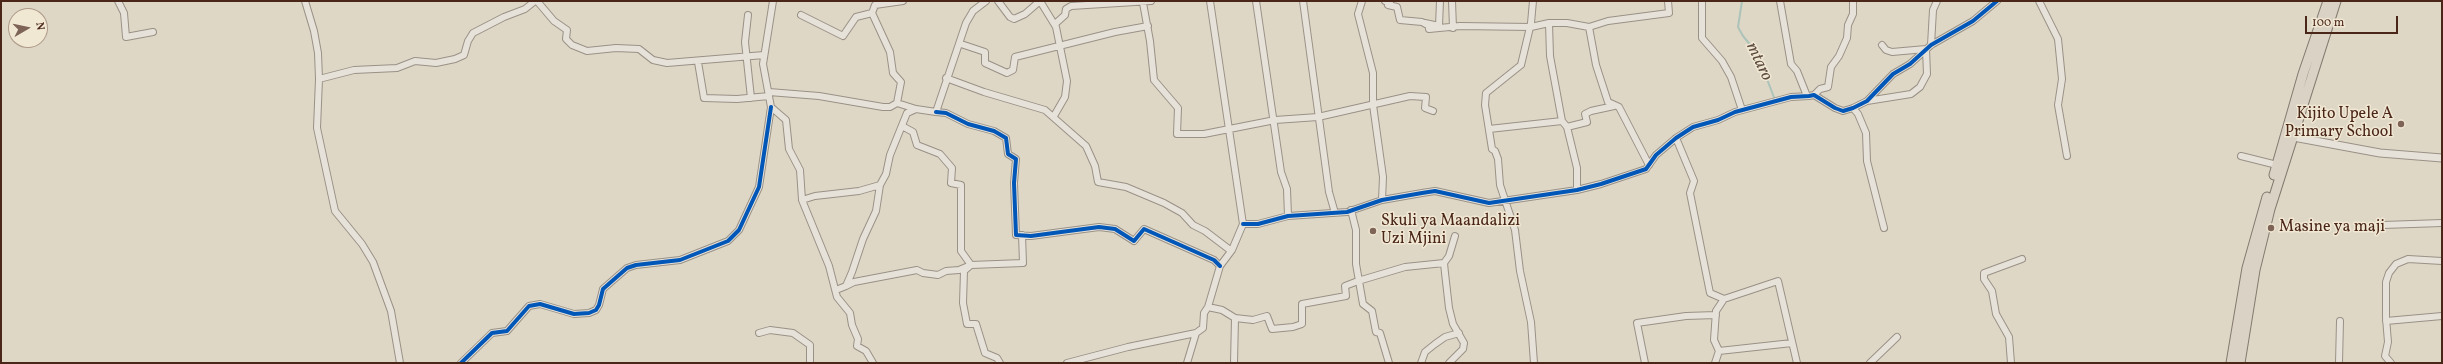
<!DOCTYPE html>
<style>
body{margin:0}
#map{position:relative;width:2443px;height:364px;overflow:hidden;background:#ded7c6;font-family:Vollkorn,serif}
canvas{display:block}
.frame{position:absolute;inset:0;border:2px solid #4a2619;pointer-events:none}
.north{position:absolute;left:8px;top:8px;width:40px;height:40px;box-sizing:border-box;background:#f1e8d3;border:1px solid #ae9a89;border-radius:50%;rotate:81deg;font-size:11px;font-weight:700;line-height:16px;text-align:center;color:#4a2619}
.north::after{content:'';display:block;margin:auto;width:14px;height:18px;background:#7e6456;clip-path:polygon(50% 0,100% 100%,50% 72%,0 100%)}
.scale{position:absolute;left:2305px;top:16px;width:93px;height:18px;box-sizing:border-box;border:2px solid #4a2619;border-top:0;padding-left:5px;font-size:12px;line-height:14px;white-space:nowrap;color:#4a2619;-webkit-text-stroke:3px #f1e8d3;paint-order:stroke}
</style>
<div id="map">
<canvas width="2443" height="364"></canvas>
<div class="frame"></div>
<div class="north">N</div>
<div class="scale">100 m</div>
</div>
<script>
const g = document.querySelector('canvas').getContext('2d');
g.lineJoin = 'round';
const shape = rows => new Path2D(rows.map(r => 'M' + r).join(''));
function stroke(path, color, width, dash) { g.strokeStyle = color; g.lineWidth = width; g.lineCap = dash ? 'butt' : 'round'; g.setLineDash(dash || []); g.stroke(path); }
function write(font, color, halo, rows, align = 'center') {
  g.font = font + ' Vollkorn,serif'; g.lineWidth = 3; g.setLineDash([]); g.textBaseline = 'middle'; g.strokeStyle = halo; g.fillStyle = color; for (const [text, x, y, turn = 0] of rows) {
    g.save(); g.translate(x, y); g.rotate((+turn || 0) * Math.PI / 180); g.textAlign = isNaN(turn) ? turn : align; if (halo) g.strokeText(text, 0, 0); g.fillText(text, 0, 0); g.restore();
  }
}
stroke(shape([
 [1742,1,1738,27,1743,36,1757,53,1775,100]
]), '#acc3b9', 2);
const minor = shape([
 [118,1,124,13,126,37,153,32],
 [305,1,314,31,318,53,319,79,317,128,335,211,362,244,373,262,391,311,400,363],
 [537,1,554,21,567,30,566,39,572,45,587,51,616,48,639,49,653,60,667,63,764,55],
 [773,1,763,64,771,107,786,120,789,149,800,170,802,200,829,266,837,297,850,313,852,325,858,339,857,346,866,351,873,363],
 [998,1,1010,17,1014,19,1025,14,1040,1],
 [1040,1,1056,27,1067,81,1065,97,1054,116],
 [1256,1,1281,172,1287,189,1288,216],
 [1303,1,1329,192,1335,213],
 [1362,1,1358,14,1373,73,1373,105,1383,177,1382,200],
 [1385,1,1390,2,1388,5,1397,7,1400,20,1422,22,1429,26,1429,29,1460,26,1531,27,1549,23,1567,23,1589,27,1608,21,1669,13,1668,1],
 [1452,1,1453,28],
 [1533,1,1531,23,1521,65,1486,93,1485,105,1492,149,1495,151,1498,159,1500,185,1515,230,1520,271,1531,322,1534,363],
 [1702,1,1702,38,1722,61,1731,77,1742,110],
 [1780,1,1791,64,1797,71,1807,96],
 [2039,1,2058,39,2062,79,2058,105,2067,156],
 [1143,3,1150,41,1154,80,1178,108,1177,134,1204,134,1275,120,1318,117,1410,96,1426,97,1425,108,1433,111],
 [872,13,890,52,893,73,901,82,897,103],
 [748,15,745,42,751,98],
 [801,15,843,36,856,17,872,13,875,5,903,1],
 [1425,23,1439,26,1440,1],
 [1549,23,1550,56,1562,121,1567,127,1577,168,1577,190],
 [1055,24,1065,15,1066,9,1071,6,1151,1],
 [1589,27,1596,65,1608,102,1619,107,1649,165],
 [961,44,985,52,985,63,1007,73,1013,70,1015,57,1115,32,1148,26],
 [1931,45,1933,10,1937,1],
 [698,62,704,98,737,99,769,96],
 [946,78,984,92,1045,110,1086,146,1095,166,1098,182,1126,187,1164,203,1182,213,1193,225,1205,231,1230,250],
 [319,79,354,70,397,68,415,61,436,63,455,59,464,55,468,41,473,33,504,17,525,9,535,1],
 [769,92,819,96,883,107,890,107,897,103,916,109],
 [1814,95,1820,89,1828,87,1831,67,1839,56,1847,38,1848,25,1853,14,1853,1],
 [1867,101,1911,94,1920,87,1927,74,1926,49,1892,52,1886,50,1882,45],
 [1853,108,1858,114,1866,133,1867,161,1884,228],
 [936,112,946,113,968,124,994,131,1006,138,1008,154,1016,159,1014,183,1016,235,1031,236,1099,227,1115,229,1134,241,1144,229,1214,260,1220,266],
 [902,126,913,132,917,145,940,154,952,168,951,183,961,185,961,251,971,265,964,271,963,303,967,324,976,324,985,353,997,358,1000,363],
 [1567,127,1587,122,1585,114,1591,111,1614,106],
 [1489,129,1562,121],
 [1676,138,1694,181,1690,193,1710,293,1724,299],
 [2241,156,2277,165],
 [802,200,815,196,859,191,880,185],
 [1351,210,1356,230,1356,264,1363,304,1372,311,1376,332,1380,333,1389,363],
 [1243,224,1258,224,1288,216,1347,212,1382,200,1422,193,1435,191,1489,203,1577,190,1601,184,1646,169,1656,155,1676,138,1693,127,1718,120,1735,112,1791,97,1809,96,1814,95,1835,108,1843,111,1853,108,1867,101,1893,74,1910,64,1931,45,1973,21,1997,1],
 [2383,225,2442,223],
 [846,286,854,282,917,270,923,273,938,275,946,271,959,270,971,265,1023,263,1022,235],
 [836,290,846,286,852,272,863,239,876,211,880,185,886,174,890,155,907,113,916,109,936,112,966,23,973,11,986,1],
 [1208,307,1222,310,1235,318,1253,320,1267,316,1272,329,1293,327,1302,324,1302,304,1346,296,1345,286,1358,281,1405,267,1444,263],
 [2386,321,2442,316],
 [759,333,770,330,793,333,810,345,810,363],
 [1719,351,1714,340,1716,311,1724,299,1778,281,1797,363],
 [461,363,492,333,507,331,529,306,540,304,574,314,589,313,596,310,599,305,603,289,627,268,636,265,680,260,728,241,739,230,759,187,771,107],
 [1067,363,1128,347,1196,333],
 [1187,363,1196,333,1203,328,1204,313,1208,307,1220,266,1232,250,1243,224,1210,1],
 [1234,363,1235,318],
 [1421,363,1425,352,1435,344,1445,337,1459,333],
 [1449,363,1463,349,1464,343,1453,324,1449,308,1445,273,1444,263,1449,256,1455,236],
 [1645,363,1637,323,1686,316,1716,315],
 [1715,363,1719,351,1792,343],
 [1870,363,1897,337],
 [2011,363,2009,337,1996,314,1992,291,1984,279,1984,273,2022,259],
 [2339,363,2340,321],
 [2391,363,2385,356,2388,342,2386,318,2386,282,2389,273,2396,264,2408,259,2442,261]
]);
const tertiary = shape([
 [2288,136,2380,153,2442,158]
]);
const primary = shape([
 [2274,175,2303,74,2328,1],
 [2231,363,2247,268,2267,197],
 [2240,363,2255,270,2270,209,2336,1]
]);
stroke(minor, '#9a9186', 8);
stroke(tertiary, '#9a9186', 9);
stroke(primary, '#847a70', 11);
stroke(minor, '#e6e2da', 6);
stroke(tertiary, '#e6e2da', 7);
stroke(primary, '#dad2c4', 9);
stroke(shape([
 [936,112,946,113,968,124,994,131,1006,138,1008,154,1016,159,1014,183,1016,235,1031,236,1099,227,1115,229,1134,241,1144,229,1214,260,1220,266],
 [1243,224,1258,224,1288,216,1347,212,1382,200,1422,193,1435,191,1489,203,1577,190,1601,184,1646,169,1656,155,1676,138,1693,127,1718,120,1735,112,1791,97,1809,96,1814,95,1835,108,1843,111,1853,108,1867,101,1893,74,1910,64,1931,45,1973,21,1997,1],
 [461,363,492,333,507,331,529,306,540,304,574,314,589,313,596,310,599,305,603,289,627,268,636,265,680,260,728,241,739,230,759,187,771,107]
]), '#0057b8', 4);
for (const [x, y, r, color] of [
 [2401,124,4,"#7e6456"],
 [2271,228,4,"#7e6456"],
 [1373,231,4,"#7e6456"]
]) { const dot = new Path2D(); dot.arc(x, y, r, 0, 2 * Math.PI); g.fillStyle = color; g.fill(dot); stroke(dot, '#f1e8d3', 1.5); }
write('16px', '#4a2619', '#f1e8d3', [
 ["Kijito Upele A",2393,115,"right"],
 ["Primary School",2393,133,"right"],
 ["Skuli ya Maandalizi",1381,222],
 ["Uzi Mjini",1381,240],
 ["Masine ya maji",2279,228]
], 'left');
write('italic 17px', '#5d4b40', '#f1e8d3', [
 ["mtaro",1758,62,64]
]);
</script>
